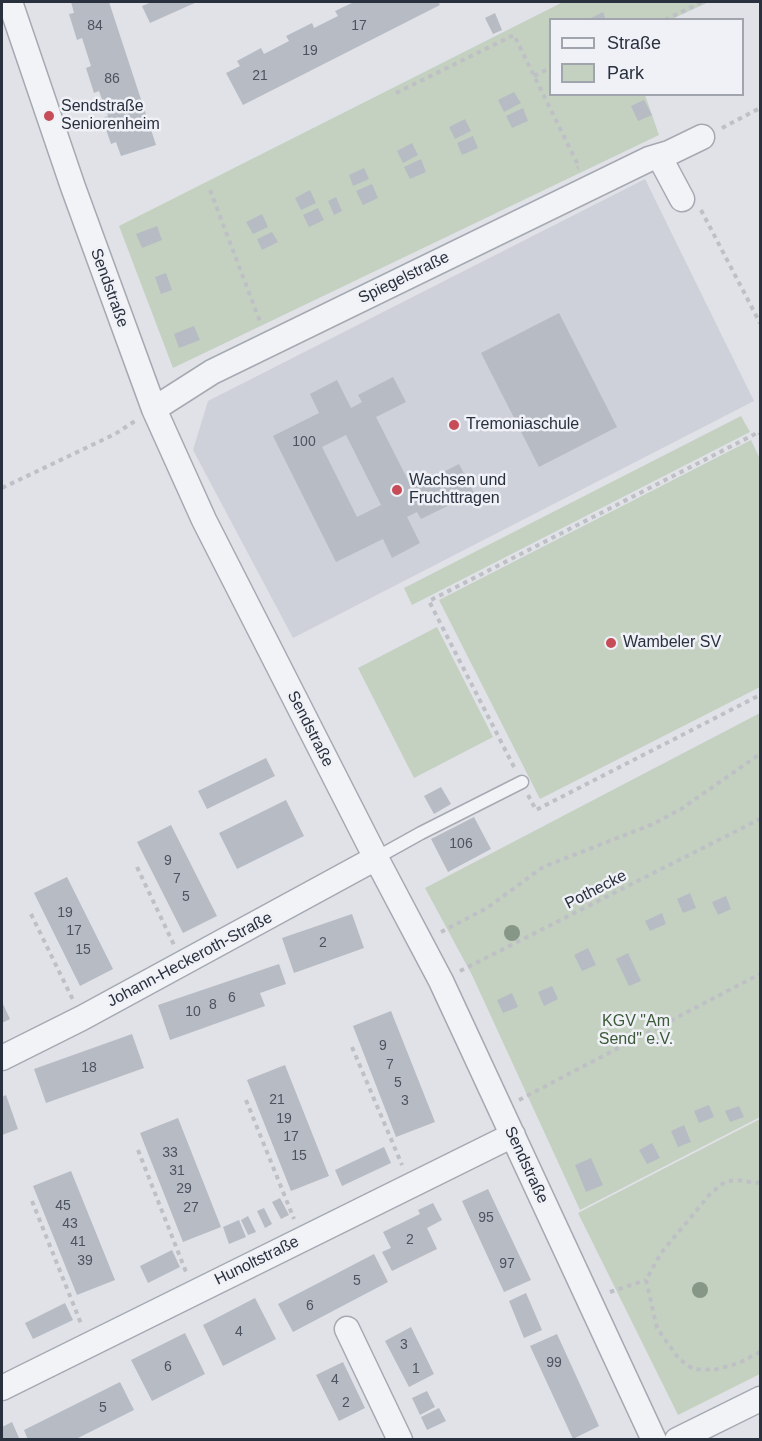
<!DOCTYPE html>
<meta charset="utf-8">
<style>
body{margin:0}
#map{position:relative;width:762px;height:1441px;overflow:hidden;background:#e0e2e8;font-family:Helvetica,sans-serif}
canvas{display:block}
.frame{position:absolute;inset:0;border:3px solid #29303e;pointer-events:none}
.legend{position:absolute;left:549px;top:18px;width:195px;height:78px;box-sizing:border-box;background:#eff1f6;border:2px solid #a0a4ac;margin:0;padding:8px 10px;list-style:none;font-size:18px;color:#29303e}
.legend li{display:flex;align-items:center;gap:12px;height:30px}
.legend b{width:30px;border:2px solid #a0a4ac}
</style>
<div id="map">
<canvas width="762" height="1441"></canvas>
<div class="frame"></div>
<ul class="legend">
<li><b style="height:8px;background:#f2f3f6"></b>Straße</li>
<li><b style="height:16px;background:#c4d1c1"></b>Park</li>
</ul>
</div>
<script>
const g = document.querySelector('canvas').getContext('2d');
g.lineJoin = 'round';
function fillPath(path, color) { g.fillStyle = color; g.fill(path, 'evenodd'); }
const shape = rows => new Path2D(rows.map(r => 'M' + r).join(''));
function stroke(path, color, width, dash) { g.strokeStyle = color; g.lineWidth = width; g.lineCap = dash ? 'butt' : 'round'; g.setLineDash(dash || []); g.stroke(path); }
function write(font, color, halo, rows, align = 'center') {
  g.font = font + ' Helvetica,sans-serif'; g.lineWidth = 5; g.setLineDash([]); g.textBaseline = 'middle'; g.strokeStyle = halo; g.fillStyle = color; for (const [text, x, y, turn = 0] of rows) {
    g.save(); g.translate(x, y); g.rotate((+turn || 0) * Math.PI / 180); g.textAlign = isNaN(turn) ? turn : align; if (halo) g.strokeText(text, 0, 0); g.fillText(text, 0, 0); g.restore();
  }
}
fillPath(shape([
 [645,179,754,401,293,638,193,450,208,401]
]), '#ced1da');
fillPath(shape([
 [563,2,709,2,672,19,550,20,550,94,645,95,659,135,173,368,119,226],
 [741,416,750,432,412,605,404,588],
 [751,440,760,459,760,687,540,799,439,600],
 [437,627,493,737,414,778,358,668],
 [760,713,760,1117,580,1210,472,975,425,888],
 [760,1119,760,1374,678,1415,578,1213]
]), '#c4d1c1');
fillPath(shape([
 [71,2,109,2,156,145,121,156,116,142,111,144,102,118,108,116,99,91,94,93,86,68,91,66,82,38,77,40,69,14,74,13],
 [152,2,197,2,150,23,142,6],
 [354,2,362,2,363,3,367,2,438,2,440,5,243,105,226,73,240,66,237,61,261,48,264,54,289,41,286,36,312,23,314,28,338,16,335,11],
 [603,12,606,20,587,20],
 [495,13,502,30,493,34,485,18],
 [514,92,521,103,504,112,498,100],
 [644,100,652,115,638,121,631,106],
 [523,108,528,121,512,128,506,116],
 [465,119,471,131,455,139,449,127],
 [473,136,478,148,462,155,457,143],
 [412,143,418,155,403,163,397,151],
 [421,159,426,172,410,179,404,167],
 [364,168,369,179,353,186,349,175],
 [372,184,378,198,363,205,356,191],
 [310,190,316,203,301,210,295,198],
 [336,197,342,211,334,215,328,201],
 [318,208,324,220,309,227,303,215],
 [262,214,268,227,253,234,246,222],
 [157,226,162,240,142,248,136,234],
 [272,232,278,242,262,250,257,239],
 [166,273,172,290,161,294,155,277],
 [559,313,617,427,539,467,481,353],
 [194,326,200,340,179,348,174,334],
 [393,377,406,402,376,417,412,488,459,464,474,493,421,519,417,512,407,517,420,543,392,558,383,539,336,562,273,436,319,413,310,394,337,380,351,408,362,402,358,395],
 [346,435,381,505,357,517,322,447],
 [266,758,275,776,207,809,198,791],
 [441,787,451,804,434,814,424,796],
 [286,800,304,836,237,869,219,833],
 [474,817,491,849,448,872,431,839],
 [171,825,217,916,183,933,137,842],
 [67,877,113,969,80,986,34,893],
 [690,893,696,908,683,913,677,899],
 [726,896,731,909,718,915,712,902],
 [662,913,666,924,650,931,645,921],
 [352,914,364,948,294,973,282,938],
 [588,948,596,965,582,971,574,955],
 [628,953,641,981,629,986,616,959],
 [279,964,286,984,260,993,265,1006,170,1040,158,1005],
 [552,986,558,999,544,1006,538,992],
 [512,993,518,1007,503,1013,497,1000],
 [2,1002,10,1019,2,1023],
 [391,1011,435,1122,396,1137,353,1026],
 [132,1034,144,1068,46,1103,34,1069],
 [285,1065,329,1176,291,1191,247,1080],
 [6,1095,18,1129,2,1135,2,1097],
 [709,1105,714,1117,699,1123,694,1111],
 [739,1106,744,1117,730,1122,725,1111],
 [178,1118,221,1227,183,1242,140,1133],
 [684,1125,691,1142,678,1147,671,1131],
 [652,1143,660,1158,647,1164,639,1150],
 [384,1147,391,1163,342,1186,335,1170],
 [591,1158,603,1185,586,1192,575,1165],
 [71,1171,115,1280,77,1295,33,1186],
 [488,1189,531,1280,504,1292,462,1201],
 [280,1198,289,1215,281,1219,272,1202],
 [433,1203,442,1220,427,1228,437,1249,392,1271,382,1252,391,1248,383,1232,420,1214,418,1210],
 [264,1208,272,1224,265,1228,257,1211],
 [248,1216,256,1232,248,1235,241,1220],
 [239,1220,246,1237,229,1244,223,1227],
 [172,1250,180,1267,148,1283,140,1266],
 [374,1254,388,1282,293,1332,278,1304],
 [526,1293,542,1330,524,1338,509,1301],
 [255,1298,276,1339,223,1366,203,1325],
 [65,1303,73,1320,33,1339,25,1323],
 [411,1327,434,1374,409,1387,385,1341],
 [185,1333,205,1374,152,1401,131,1360],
 [557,1334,599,1426,573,1439,530,1346],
 [343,1362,365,1408,339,1421,316,1375],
 [120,1382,134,1410,74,1440,28,1440,24,1430],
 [427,1391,435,1407,420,1415,412,1398],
 [439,1408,446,1421,427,1430,421,1417],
 [12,1422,20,1440,2,1440,2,1427]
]), '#b7bbc4');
const service = shape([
 [376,858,421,833,522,782]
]);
const minor = shape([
 [10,2,73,187,154,409,204,520,376,858,441,981,654,1440],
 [659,156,682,199],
 [154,409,212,372,649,159,669,153,702,137],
 [2,1058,82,1018,376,858],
 [347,1329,400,1440],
 [2,1388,513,1135],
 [677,1440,760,1399]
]);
stroke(service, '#a5a9b2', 15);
stroke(minor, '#a5a9b2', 27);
stroke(shape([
 [665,20,702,2],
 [534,76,550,68],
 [396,93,514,35,579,167,577,168],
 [722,128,760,108],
 [210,190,261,324],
 [701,210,760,323],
 [2,488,115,434,135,421],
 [514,767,429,601,759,432,760,434],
 [528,795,536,810,760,695],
 [137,867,174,945],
 [31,914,73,1000],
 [441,932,487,908,543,867,653,824,681,809,760,754],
 [460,971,760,819],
 [352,1047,402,1165],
 [246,1100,294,1219],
 [519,1100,760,974],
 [138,1150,186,1272],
 [760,1183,735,1180,725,1182,711,1193,661,1253,646,1280,657,1328,679,1359,693,1369,714,1370,739,1363,760,1352],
 [32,1201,82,1326],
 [610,1292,646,1280]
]), '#bec0c6', 4, [4.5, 4.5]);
stroke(service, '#f2f3f6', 12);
stroke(minor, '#f2f3f6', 24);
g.fillStyle = '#869787';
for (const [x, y] of [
 [512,933],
 [700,1290]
]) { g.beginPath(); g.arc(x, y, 8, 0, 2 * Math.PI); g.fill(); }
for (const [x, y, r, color] of [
 [49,116,6,"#c64c57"],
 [454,425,6,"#c64c57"],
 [397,490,6,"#c64c57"],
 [611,643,6,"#c64c57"]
]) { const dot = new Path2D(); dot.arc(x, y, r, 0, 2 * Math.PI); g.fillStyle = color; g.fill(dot); stroke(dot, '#eff1f6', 2); }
write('14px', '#4c5360', null, [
 ["84",95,26],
 ["17",359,26],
 ["19",310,51],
 ["21",260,76],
 ["86",112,79],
 ["100",304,442],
 ["106",461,844],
 ["9",168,861],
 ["7",177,879],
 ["5",186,897],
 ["19",65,913],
 ["17",74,931],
 ["2",323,943],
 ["15",83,950],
 ["6",232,998],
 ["8",213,1005],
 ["10",193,1012],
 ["9",383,1046],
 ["7",390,1065],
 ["18",89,1068],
 ["5",398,1083],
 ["21",277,1100],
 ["3",405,1101],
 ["19",284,1119],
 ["17",291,1137],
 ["33",170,1153],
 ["15",299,1156],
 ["31",177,1171],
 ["29",184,1189],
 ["45",63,1206],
 ["27",191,1208],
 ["95",486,1218],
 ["43",70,1224],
 ["2",410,1240],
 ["41",78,1242],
 ["39",85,1261],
 ["97",507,1264],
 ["5",357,1281],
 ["6",310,1306],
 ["4",239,1332],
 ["3",404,1345],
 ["99",554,1363],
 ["6",168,1367],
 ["1",416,1369],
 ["4",335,1380],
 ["2",346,1403],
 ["5",103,1408]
]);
write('16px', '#29303e', '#eff1f6', [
 ["Sendstraße",61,107],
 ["Seniorenheim",61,125],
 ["Tremoniaschule",466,425],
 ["Wachsen und",409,481],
 ["Fruchttragen",409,499],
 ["Wambeler SV",623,643]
], 'left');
write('16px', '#29303e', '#eff1f6', [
 ["Spiegelstraße",404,278,-26],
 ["Sendstraße",109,288,70],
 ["Sendstraße",310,729,63],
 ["Pothecke",596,890,-27],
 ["Johann-Heckeroth-Straße",190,960,-28],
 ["Sendstraße",526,1165,65],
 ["Hunoltstraße",257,1261,-26]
]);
write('16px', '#3c5938', '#eff1f6', [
 ["KGV \"Am",636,1022],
 ["Send\" e.V.",636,1040]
]);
</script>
